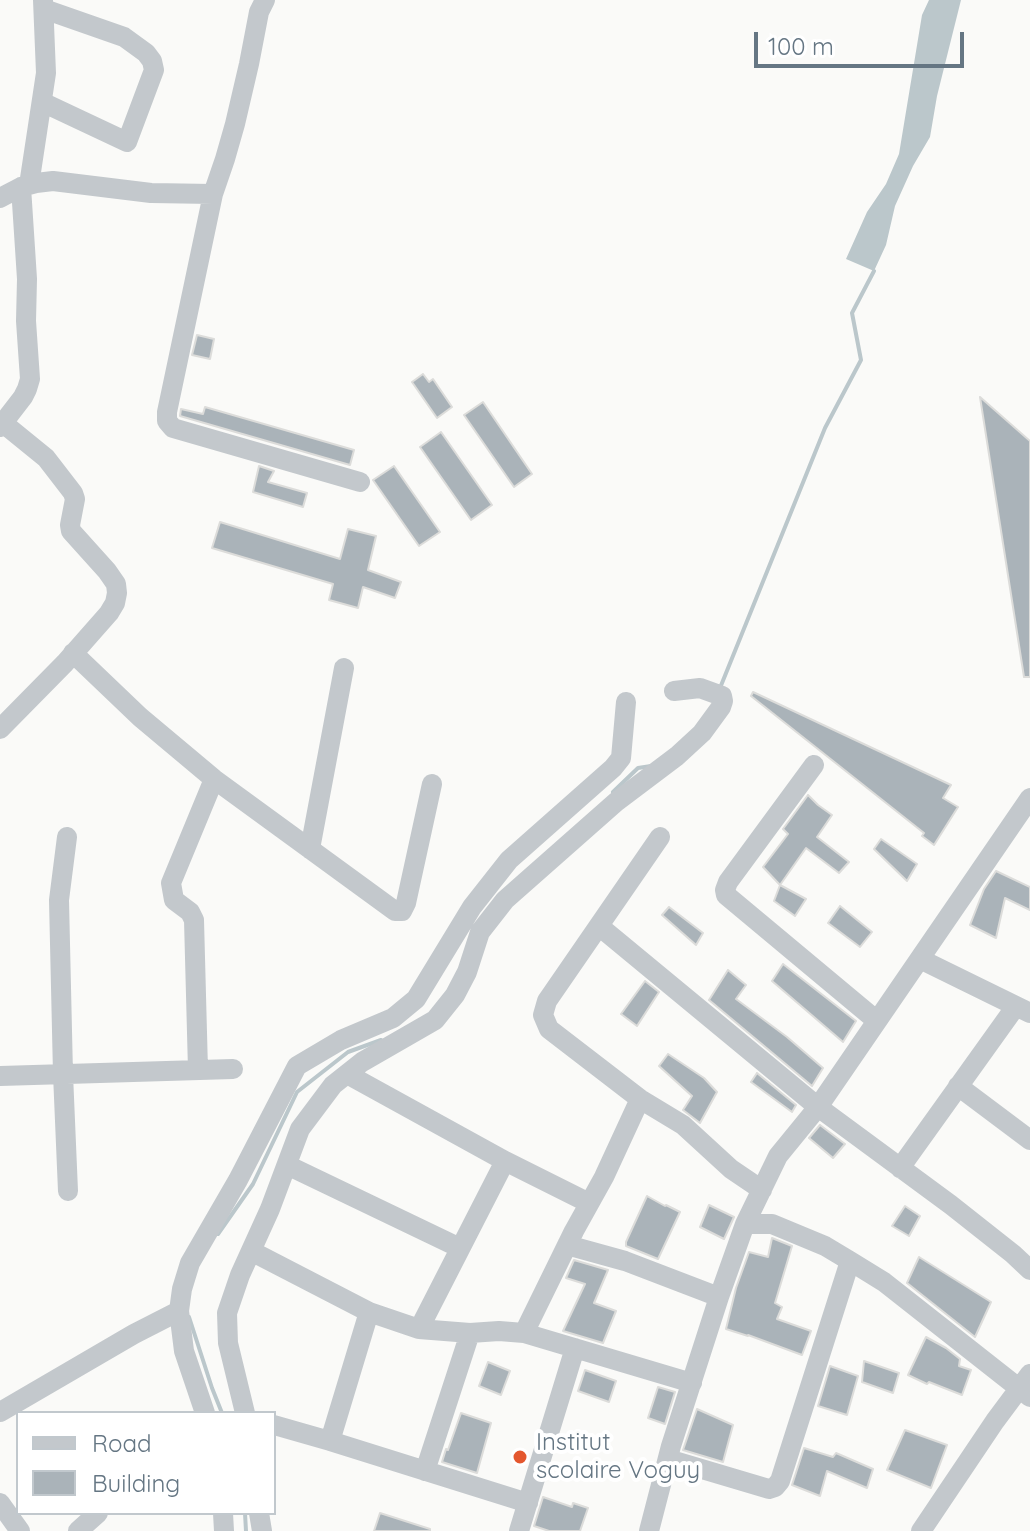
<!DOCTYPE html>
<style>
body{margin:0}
#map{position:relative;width:1030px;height:1531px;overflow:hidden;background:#fafaf8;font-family:Quicksand,sans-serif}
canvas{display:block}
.legend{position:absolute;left:16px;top:1411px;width:260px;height:104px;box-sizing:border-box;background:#fff;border:2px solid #c1c8cd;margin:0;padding:10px 14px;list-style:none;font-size:24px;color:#657683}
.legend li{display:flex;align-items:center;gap:16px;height:40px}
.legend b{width:40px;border:2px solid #c1c8cd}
.scale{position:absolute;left:754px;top:32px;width:210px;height:36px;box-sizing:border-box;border:4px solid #657683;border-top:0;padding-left:10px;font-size:24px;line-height:28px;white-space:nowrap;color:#657683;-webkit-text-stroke:6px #fff;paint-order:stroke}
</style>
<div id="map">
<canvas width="1030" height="1531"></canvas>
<ul class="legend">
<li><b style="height:10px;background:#c3c8cc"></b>Road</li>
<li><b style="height:22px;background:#aab3b9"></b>Building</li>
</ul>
<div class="scale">100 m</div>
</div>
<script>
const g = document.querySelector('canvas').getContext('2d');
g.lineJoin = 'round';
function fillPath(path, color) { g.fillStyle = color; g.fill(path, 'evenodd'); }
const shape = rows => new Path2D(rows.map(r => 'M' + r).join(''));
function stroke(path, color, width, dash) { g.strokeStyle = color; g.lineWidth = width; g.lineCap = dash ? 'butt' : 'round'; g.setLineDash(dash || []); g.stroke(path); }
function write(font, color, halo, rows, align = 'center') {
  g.font = font + ' Quicksand,sans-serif'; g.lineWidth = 8; g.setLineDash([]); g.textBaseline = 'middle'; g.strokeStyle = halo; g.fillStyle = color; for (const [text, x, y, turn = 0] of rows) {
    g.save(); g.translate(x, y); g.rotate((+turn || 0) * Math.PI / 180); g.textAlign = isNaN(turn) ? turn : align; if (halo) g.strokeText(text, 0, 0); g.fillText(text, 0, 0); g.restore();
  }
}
fillPath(shape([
 [929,0,961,0,937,96,930,137,913,166,895,206,886,245,874,271,846,259,867,212,886,184,899,154,922,15]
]), '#bbc7cb');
stroke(shape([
 [720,688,825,428,861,360,852,313,874,271],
 [613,792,638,768,651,766],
 [218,1234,253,1184,297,1092,348,1052,381,1040],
 [189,1317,212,1388,222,1413],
 [245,1513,246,1531]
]), '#bbc7cb', 4);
const building = shape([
 [197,335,214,339,210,359,192,355,197,335],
 [423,374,429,382,433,379,452,407,437,418,412,382,423,374],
 [980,397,1030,441,1030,677,1024,677,980,397],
 [483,402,532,474,514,487,464,415,483,402],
 [205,407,354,450,350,465,180,416,181,409,203,414,205,407],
 [441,432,492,505,471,520,420,447,441,432],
 [259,466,274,471,268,482,307,493,303,507,253,492,259,466],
 [394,466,440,532,419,546,373,480,394,466],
 [220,522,340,559,348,529,376,536,368,570,401,582,395,598,363,587,358,608,329,600,333,584,212,548,220,522],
 [753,692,951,785,943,798,958,807,934,845,922,836,924,833,751,696,753,692],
 [808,795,818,805,832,815,817,837,849,862,839,873,806,848,780,885,763,867,788,834,783,829,808,795],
 [881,839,917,864,907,881,874,849,881,839],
 [996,871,1030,887,1030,910,1005,898,996,938,970,925,984,889,996,871],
 [780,885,806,899,795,916,774,901,780,885],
 [840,906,872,932,860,947,828,923,840,906],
 [669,907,703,933,696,945,662,915,669,907],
 [783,964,856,1021,843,1042,772,981,783,964],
 [728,970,746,985,736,999,787,1037,823,1068,812,1086,709,1000,728,970],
 [645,981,659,992,637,1026,621,1014,645,981],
 [668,1054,704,1078,717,1092,700,1123,683,1110,692,1096,659,1066,668,1054],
 [757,1073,796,1105,792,1112,751,1082,757,1073],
 [820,1125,845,1144,833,1158,809,1138,820,1125],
 [647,1196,665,1206,666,1205,680,1212,658,1259,626,1246,626,1242,647,1196],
 [709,1205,734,1217,724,1239,700,1227,709,1205],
 [905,1206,920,1216,909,1236,892,1226,905,1206],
 [772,1238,792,1246,775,1303,782,1307,777,1319,811,1331,802,1355,748,1335,748,1336,726,1329,736,1288,749,1252,768,1257,772,1238],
 [919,1257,991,1302,975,1337,907,1283,919,1257],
 [574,1260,608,1270,594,1303,616,1311,603,1343,563,1331,585,1284,566,1278,574,1260],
 [926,1337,946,1348,960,1359,959,1366,971,1370,962,1395,929,1382,927,1384,908,1375,926,1337],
 [864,1361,899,1373,893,1393,862,1382,864,1361],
 [488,1362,510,1371,501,1395,479,1386,488,1362],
 [830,1366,858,1376,847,1415,818,1406,830,1366],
 [585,1370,616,1381,609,1402,578,1391,585,1370],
 [658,1387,675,1392,665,1424,648,1418,658,1387],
 [697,1409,733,1425,723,1462,683,1450,697,1409],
 [461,1413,491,1423,477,1473,442,1462,446,1449,448,1450,461,1413],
 [905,1430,947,1445,931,1488,887,1470,905,1430],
 [804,1448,833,1457,836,1453,873,1469,867,1488,827,1471,820,1496,792,1485,804,1448],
 [543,1497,572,1507,573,1503,588,1508,580,1531,549,1531,534,1526,543,1497],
 [380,1513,430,1529,430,1531,374,1531,380,1513]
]);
fillPath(building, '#aab3b9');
stroke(building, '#dcdcda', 2);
stroke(shape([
 [42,102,127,142,154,70,152,61,146,53,124,37,44,9],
 [29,185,46,73,43,0],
 [213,194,167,412,167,421,173,428,360,482],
 [0,198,21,187,36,183,53,181,151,193,213,194,225,159,235,124,249,64,259,12,265,0],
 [3,423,23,397,27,389,30,379,26,321,27,279,21,187],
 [0,427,3,423,46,458,73,493,75,499,70,525,71,531,107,571,116,584,117,593,115,603,109,613,65,663,0,729],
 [73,653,140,717,214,779,395,911,402,911,406,903,432,784],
 [814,765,728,882,725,890,726,895,877,1021],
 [67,837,59,900,63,1074,68,1191],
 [660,837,547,1001,543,1015,549,1029,640,1099,683,1125,731,1169,762,1190],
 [310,849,344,668],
 [599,926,818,1107,951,1205,1013,1254,1030,1270],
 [920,959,1030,1013],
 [198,1070,194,920,190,912,174,900,171,883,214,779],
 [347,1074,505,1161,589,1203],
 [0,1076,233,1069],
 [958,1086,1030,1140],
 [287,1165,460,1248],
 [900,1168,1016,1006],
 [745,1224,772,1224,825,1246,850,1261,884,1282,1030,1397],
 [567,1245,625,1261,719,1297],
 [251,1251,369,1312,419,1329,470,1333,499,1331,524,1333,692,1383],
 [419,1329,505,1161],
 [524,1333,574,1231,604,1177,640,1099],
 [0,1412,134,1334,179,1311],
 [205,1413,184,1351,179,1311,182,1289,190,1263,238,1180,297,1066,341,1040,393,1018,416,999,472,907,509,860,613,768,621,758,626,702],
 [245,1413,228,1343,227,1313,240,1275,270,1209,300,1129,333,1085,362,1062,435,1020,455,995,467,972,480,932,505,900,616,802,677,756,702,733,721,707,723,701,722,696,700,688,674,691],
 [274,1425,330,1441,528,1503],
 [330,1441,369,1312],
 [668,1459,769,1489,775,1487,780,1481,850,1261],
 [425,1471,470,1333],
 [0,1503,20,1531],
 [223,1513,224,1531],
 [259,1513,262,1531],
 [78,1531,98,1513],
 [519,1531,575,1348],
 [649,1531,671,1446,719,1297,745,1224,778,1156,818,1107,1030,798],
 [921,1531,995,1421,1030,1374]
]), '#c3c8cc', 20);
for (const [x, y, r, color] of [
 [520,1457,8,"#e4572e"]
]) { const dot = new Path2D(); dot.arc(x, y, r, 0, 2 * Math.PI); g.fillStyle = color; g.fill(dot); stroke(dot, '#fff', 3); }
write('24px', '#657683', '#fff', [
 ["Institut",536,1443],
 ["scolaire Voguy",536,1471]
], 'left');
</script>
